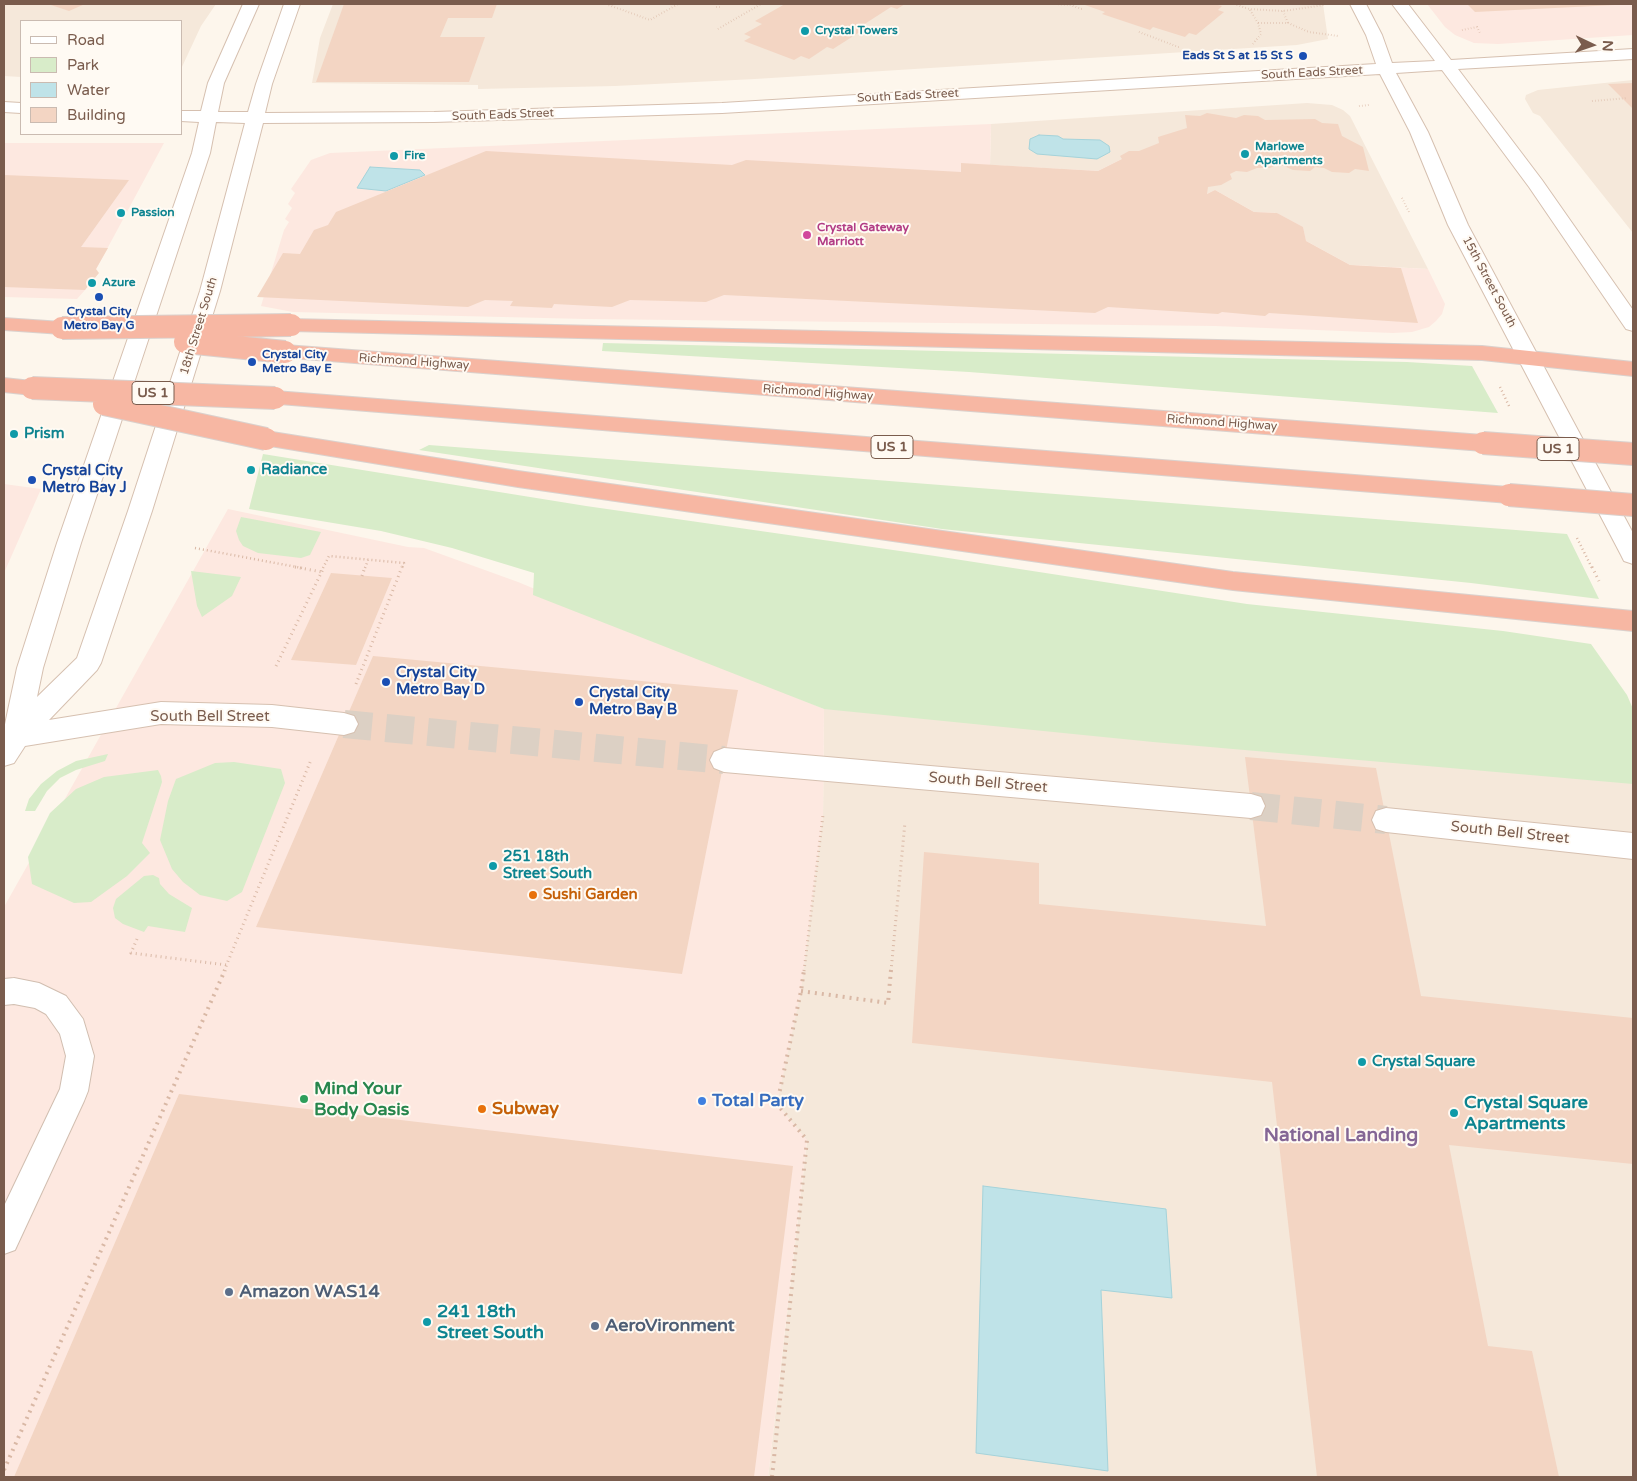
<!DOCTYPE html>
<style>
body{margin:0}
#map{position:relative;width:1637px;height:1481px;overflow:hidden;background:#fdf6ec;font-family:"Varela Round",sans-serif}
canvas{display:block}
.frame{position:absolute;inset:0;border:5px solid #7a5c4d;pointer-events:none}
.legend{position:absolute;left:20px;top:20px;width:162px;height:115px;box-sizing:border-box;background:#fffaf3;border:1px solid #cabbb1;margin:0;padding:6px 9px;list-style:none;font-size:15px;color:#7a5c4d}
.legend li{display:flex;align-items:center;gap:10px;height:25px}
.legend b{width:25px;border:1px solid #cabbb1}
.north{position:absolute;left:1567px;top:20px;width:50px;height:50px;-webkit-text-stroke:4px #fffaf3;paint-order:stroke;rotate:93deg;font-size:14px;font-weight:700;line-height:20px;text-align:center;color:#7a5c4d}
.north::after{content:'';display:block;margin:auto;width:18px;height:22px;background:#7a5c4d;clip-path:polygon(50% 0,100% 100%,50% 72%,0 100%)}
</style>
<div id="map">
<canvas width="1637" height="1481"></canvas>
<div class="frame"></div>
<ul class="legend">
<li><b style="height:6px;background:#fff"></b>Road</li>
<li><b style="height:14px;background:#d8ecc9"></b>Park</li>
<li><b style="height:14px;background:#bfe3e8"></b>Water</li>
<li><b style="height:14px;background:#f3d5c3"></b>Building</li>
</ul>
<div class="north">N</div>
</div>
<script>
const g = document.querySelector('canvas').getContext('2d');
g.lineJoin = 'round';
function fillPath(path, color) { g.fillStyle = color; g.fill(path, 'evenodd'); }
const shape = rows => new Path2D(rows.map(r => 'M' + r).join(''));
function stroke(path, color, width, dash) { g.strokeStyle = color; g.lineWidth = width; g.lineCap = dash ? 'butt' : 'round'; g.setLineDash(dash || []); g.stroke(path); }
function write(font, color, halo, rows, align = 'center') {
  g.font = font + ' "Varela Round",sans-serif'; g.lineWidth = 4; g.setLineDash([]); g.textBaseline = 'middle'; g.strokeStyle = halo; g.fillStyle = color; for (const [text, x, y, turn = 0] of rows) {
    g.save(); g.translate(x, y); g.rotate((+turn || 0) * Math.PI / 180); g.textAlign = isNaN(turn) ? turn : align; if (halo) g.strokeText(text, 0, 0); g.fillText(text, 0, 0); g.restore();
  }
}
fillPath(shape([
 [4,4,216,4,201,26,181,69,181,21,21,21,21,77,4,76],
 [333,4,1323,4,1328,39,1297,45,755,79,615,86,478,89,478,85,312,83,320,38],
 [1633,80,1633,233,1540,116,1533,113,1525,99,1526,95,1538,90],
 [1307,103,1332,105,1343,110,1350,116,1428,269,1350,265,1306,241,1277,213,1254,212,1215,190,1201,197,1190,196,1122,159,1098,171,990,165,991,124],
 [1048,699,1633,748,1633,1477,768,1477,807,1141,777,1104,823,815,824,709]
]), '#f5e8da');
fillPath(shape([
 [1427,4,1633,4,1633,35,1498,44,1474,43,1455,35,1445,27],
 [991,124,990,165,1098,171,1122,159,1190,196,1201,197,1215,190,1254,212,1277,213,1303,227,1306,241,1350,265,1428,269,1445,304,1442,314,1436,321,1429,327,1412,332,1393,333,1215,326,586,319,293,312,261,306,284,230,289,222,285,219,292,208,288,204,295,193,291,189,311,160,330,153],
 [4,143,164,143,85,290,77,299,4,297],
 [4,484,41,489,4,573],
 [228,509,408,547,424,548,518,582,824,709,823,815,801,991,777,1104,807,1140,768,1477,4,1477,4,907]
]), '#fde8e0');
fillPath(shape([
 [603,343,1407,362,1472,366,1498,413,969,372,602,351],
 [429,445,1567,534,1599,599,1471,583,942,529,419,450],
 [263,454,586,506,935,556,1247,604,1503,631,1591,644,1627,695,1633,709,1633,784,1153,742,824,709,533,595,534,573,452,548,381,531,249,509],
 [241,517,321,532,310,555,301,558,258,553,243,546,239,540,236,531],
 [191,571,241,577,232,596,202,617,197,606],
 [108,754,105,761,76,770,60,778,47,791,35,811,25,811,29,799,41,784,57,771,76,761],
 [234,762,281,769,285,783,242,892,227,901,200,895,183,882,172,869,160,840,168,801,176,779,215,763],
 [158,770,161,776,162,782,142,843,150,853,127,876,91,902,74,903,32,884,28,857,50,813,76,789,104,777],
 [153,875,159,878,160,884,169,894,192,908,185,932,148,926,144,932,123,924,115,918,113,908,116,899,144,876]
]), '#d8ecc9');
const water = shape([
 [1039,135,1058,136,1063,139,1100,140,1109,146,1110,152,1097,159,1037,154,1029,149,1030,139,1039,135],
 [370,167,420,170,425,175,386,191,357,188,370,167],
 [983,1186,1166,1209,1172,1298,1101,1290,1108,1471,976,1453,983,1186]
]);
fillPath(water, '#bfe3e8');
stroke(water, '#a5d3da', 1);
fillPath(shape([
 [48,4,85,4,69,11],
 [344,4,497,4,492,18,448,18,440,37,485,37,469,82,316,82],
 [785,4,905,4,897,9,891,7,863,25,861,26,866,28,833,49,827,47,809,59,801,56,794,60,744,41,751,37,744,34,762,24,755,21],
 [1082,4,1214,4,1222,6,1218,10,1224,12,1196,35,1189,33,1185,37,1153,27,1150,30,1102,14,1105,12],
 [1467,4,1615,4,1615,5,1475,12],
 [1633,83,1633,109,1608,84],
 [1207,113,1236,118,1244,115,1258,116,1265,120,1315,119,1322,123,1338,124,1342,136,1363,147,1369,171,1355,169,1349,173,1332,172,1324,168,1315,167,1310,171,1293,170,1284,166,1276,165,1270,168,1257,168,1247,172,1236,171,1230,174,1232,179,1221,185,1208,187,1207,194,1215,190,1254,212,1277,213,1303,227,1306,241,1350,265,1401,268,1418,323,1269,313,1265,316,1222,312,1218,314,1108,307,1095,313,724,295,706,302,630,300,612,307,554,304,552,308,510,306,513,301,485,300,468,307,257,297,283,253,300,254,314,230,328,225,336,212,486,151,732,165,746,160,961,172,961,163,1098,171,1122,159,1120,156,1129,151,1139,151,1159,143,1158,137,1187,128,1185,115,1200,116],
 [4,175,129,180,81,247,108,248,96,269,99,273,85,290,4,287],
 [331,573,392,578,356,665,291,660],
 [373,656,738,690,682,974,256,927],
 [1245,757,1376,768,1421,996,1633,1018,1633,1164,1449,1145,1488,1346,1532,1351,1559,1477,1317,1477,1272,1082,912,1043,924,852,1039,863,1039,904,1266,926],
 [179,1094,793,1166,754,1477,14,1477]
]), '#f3d5c3');
stroke(shape([
 [344,724,724,760],
 [1251,806,1386,820]
]), '#dcd0c4', 28, [28, 14]);
const lane = shape([
 [14,978,39,983,66,996,83,1019,94,1056,88,1091,84,1101,15,1250,4,1254,4,1206,60,1089,66,1056,60,1034,46,1014,35,1008,14,1004,4,1005,4,979,14,978]
]);
const secondary = shape([
 [243,4,259,4,224,83,218,112,248,112,256,84,284,4,300,4,272,84,265,113,434,112,722,103,1376,64,1366,35,1350,4,1366,4,1382,35,1392,63,1435,61,1392,4,1408,4,1451,60,1633,49,1633,59,1458,69,1542,180,1633,310,1633,331,1626,329,1529,187,1442,70,1396,73,1428,132,1468,225,1633,533,1633,564,1624,561,1621,555,1448,225,1410,132,1380,74,722,113,434,122,263,123,220,291,152,511,101,663,97,670,49,720,161,702,272,705,344,713,354,716,358,724,354,732,344,735,272,727,161,724,25,746,14,763,4,766,4,729,17,668,57,543,192,153,199,122,181,121,181,111,201,111,208,83,243,4],
 [216,122,245,123,200,291,128,511,77,658,37,697,43,668,81,543,210,153,216,122],
 [4,102,21,103,21,113,4,112,4,102],
 [724,748,1251,794,1261,797,1265,806,1261,815,1251,818,724,772,714,768,710,760,714,752,724,748],
 [1386,808,1633,833,1633,859,1386,832,1376,829,1372,820,1376,811,1386,808]
]);
const highway = shape([
 [4,318,62,322,69,323,72,328,69,333,62,334,4,330,4,318],
 [291,319,1482,346,1633,362,1633,376,1482,360,291,331,284,329,281,325,284,321,291,319],
 [285,345,1483,435,1491,438,1494,443,1491,448,1483,451,278,357,274,352,278,347,285,345],
 [4,378,32,381,40,383,43,388,40,393,32,395,4,392,4,378],
 [275,391,1509,487,1517,489,1521,495,1517,501,1509,503,267,403,264,398,267,393,275,391],
 [266,431,518,471,1233,572,1633,611,1633,631,1233,590,518,487,258,444,255,439,258,434,266,431]
]);
stroke(lane, '#d1beb0', 2);
stroke(secondary, '#d6c0b0', 2);
stroke(highway, '#dad1cd', 2);
stroke(shape([
 [606,4,650,20,678,4],
 [1055,4,1070,5,1082,9],
 [1234,4,1249,9,1283,11,1324,5],
 [716,7,722,7],
 [1250,10,1258,23,1261,34,1252,45],
 [1283,11,1288,23],
 [1258,23,1288,23,1309,32,1338,36],
 [718,29,761,4],
 [1462,30,1477,27,1480,33],
 [1139,32,1181,48],
 [1592,101,1627,98],
 [1359,106,1369,105],
 [1402,198,1410,214]
]), '#d9b8a5', 2, [0.5, 2.5]);
stroke(shape([
 [1500,387,1510,408],
 [1577,538,1592,568],
 [195,548,302,568],
 [323,568,329,556,404,563,402,568],
 [365,568,368,560]
]), '#d9b8a5', 2.5, [1, 3]);
stroke(shape([
 [295,567,322,572],
 [1592,567,1599,581],
 [362,576,365,567],
 [276,666,324,567],
 [356,684,402,567],
 [137,939,131,953,227,965],
 [224,971,311,760],
 [804,971,823,815],
 [891,971,905,822]
]), '#d9b8a5', 3, [1, 4]);
stroke(shape([
 [801,991,888,1003,891,970],
 [4,1470,225,970],
 [772,1477,807,1140,777,1104,801,991,804,970]
]), '#d9b8a5', 4, [2, 5]);
fillPath(lane, '#fff');
fillPath(secondary, '#fff');
fillPath(highway, '#f7b7a3');
const highwayBridge = shape([
 [62,328,291,325],
 [185,342,285,352],
 [32,388,275,398],
 [104,404,266,439],
 [1483,443,1633,454],
 [1509,495,1633,505]
]);
stroke(highwayBridge, '#dad1cd', 24, []);
stroke(highwayBridge, '#f7b7a3', 22);
for (const [x, y, r, color] of [
 [805,31,5,"#0f9aa8"],
 [1303,56,5,"#1a4fb4"],
 [1245,154,5,"#0f9aa8"],
 [394,156,5,"#0f9aa8"],
 [121,213,5,"#0f9aa8"],
 [807,235,5,"#d1479c"],
 [92,283,5,"#0f9aa8"],
 [99,297,5,"#1a4fb4"],
 [252,362,5,"#1a4fb4"],
 [14,434,5,"#0f9aa8"],
 [251,470,5,"#0f9aa8"],
 [32,480,5,"#1a4fb4"],
 [386,682,5,"#1a4fb4"],
 [579,702,5,"#1a4fb4"],
 [493,866,5,"#0f9aa8"],
 [533,895,5,"#e8710a"],
 [1362,1062,5,"#0f9aa8"],
 [304,1099,5,"#2e9e5b"],
 [702,1101,5,"#3f7fe0"],
 [482,1109,5,"#e8710a"],
 [1454,1113,5,"#0f9aa8"],
 [229,1292,5,"#5c6f8a"],
 [427,1322,5,"#0f9aa8"],
 [595,1326,5,"#5c6f8a"]
]) { const dot = new Path2D(); dot.arc(x, y, r, 0, 2 * Math.PI); g.fillStyle = color; g.fill(dot); stroke(dot, '#fffaf3', 2); }
write('bold 12px', '#0d838f', '#fffaf3', [
 ["Crystal Towers",815,31],
 ["Marlowe",1255,147],
 ["Apartments",1255,161],
 ["Fire",404,156],
 ["Passion",131,213],
 ["Azure",102,283]
], 'left');
write('bold 12px', '#164399', '#fffaf3', [
 ["Eads St S at 15 St S",1293,56],
 ["Crystal City",99,312,"center"],
 ["Metro Bay G",99,326,"center"],
 ["Crystal City",262,355,"left"],
 ["Metro Bay E",262,369,"left"]
], 'right');
write('12px', '#7a5c4d', '#fffaf3', [
 ["South Eads Street",1312,73,-3],
 ["South Eads Street",908,96,-3],
 ["South Eads Street",503,115,-2],
 ["15th Street South",1489,282,62],
 ["18th Street South",199,326,-73],
 ["Richmond Highway",414,362,4],
 ["Richmond Highway",818,393,4],
 ["Richmond Highway",1222,423,4]
]);
write('bold 12px', '#b23c85', '#fffaf3', [
 ["Crystal Gateway",817,228],
 ["Marriott",817,242]
], 'left');
for (const [x, y, w] of [
 [153,393,42],
 [892,447,42],
 [1558,449,42]
]) { const box = new Path2D(); box.roundRect(x - w / 2, y - 11.5, w, 23, 4); g.fillStyle = '#fffaf3'; g.fill(box); stroke(box, '#7a5c4d', 1); }
write('bold 14px', '#7a5c4d', null, [
 ["US 1",153,393],
 ["US 1",892,447],
 ["US 1",1558,449]
]);
write('bold 15px', '#0d838f', '#fffaf3', [
 ["Prism",24,434],
 ["Radiance",261,470],
 ["251 18th",503,857],
 ["Street South",503,874],
 ["Crystal Square",1372,1062]
], 'left');
write('bold 15px', '#164399', '#fffaf3', [
 ["Crystal City",42,471],
 ["Metro Bay J",42,488],
 ["Crystal City",396,673],
 ["Metro Bay D",396,690],
 ["Crystal City",589,693],
 ["Metro Bay B",589,710]
], 'left');
write('15px', '#7a5c4d', '#fffaf3', [
 ["South Bell Street",210,717],
 ["South Bell Street",988,783,5],
 ["South Bell Street",1510,833,6]
]);
write('bold 15px', '#c56008', '#fffaf3', [
 ["Sushi Garden",543,895]
], 'left');
write('bold 18px', '#27864d', '#fffaf3', [
 ["Mind Your",314,1089],
 ["Body Oasis",314,1110]
], 'left');
write('bold 18px', '#366cbe', '#fffaf3', [
 ["Total Party",712,1101]
], 'left');
write('bold 18px', '#0d838f', '#fffaf3', [
 ["Crystal Square",1464,1103],
 ["Apartments",1464,1124],
 ["241 18th",437,1312],
 ["Street South",437,1333]
], 'left');
write('bold 18px', '#c56008', '#fffaf3', [
 ["Subway",492,1109]
], 'left');
write('bold 18px', '#4e5e75', '#fffaf3', [
 ["Amazon WAS14",239,1292],
 ["AeroVironment",605,1326]
], 'left');
write('bold 19px', '#846695', '#fffaf3', [
 ["National Landing",1341,1136]
]);
</script>
